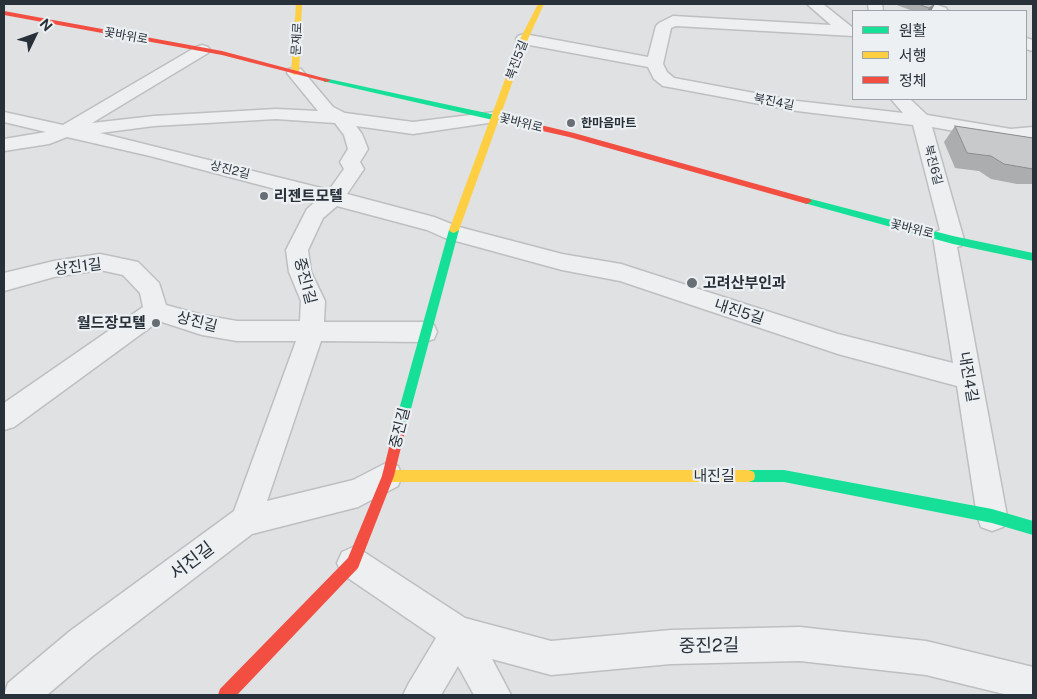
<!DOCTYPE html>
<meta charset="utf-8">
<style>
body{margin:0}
#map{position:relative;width:1037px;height:699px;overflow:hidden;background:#dfe1e3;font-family:"Public Sans","Noto Sans KR",sans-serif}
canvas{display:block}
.frame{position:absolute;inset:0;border:5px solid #28303a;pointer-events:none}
.legend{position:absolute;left:852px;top:10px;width:175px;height:90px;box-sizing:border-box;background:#ecf0f3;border:1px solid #9ea3a9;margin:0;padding:6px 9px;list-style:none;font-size:15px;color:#28303a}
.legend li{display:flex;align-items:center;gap:10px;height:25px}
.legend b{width:25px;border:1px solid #9ea3a9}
.north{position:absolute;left:10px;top:10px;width:50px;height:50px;-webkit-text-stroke:4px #ecf0f3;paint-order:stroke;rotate:48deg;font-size:14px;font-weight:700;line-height:20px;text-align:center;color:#28303a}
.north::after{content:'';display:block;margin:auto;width:18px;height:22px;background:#28303a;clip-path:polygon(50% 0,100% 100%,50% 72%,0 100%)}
</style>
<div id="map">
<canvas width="1037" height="699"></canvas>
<div class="frame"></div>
<ul class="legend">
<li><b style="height:6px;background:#16e098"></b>원활</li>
<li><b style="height:6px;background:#ffcf43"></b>서행</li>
<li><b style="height:6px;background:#f24e42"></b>정체</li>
</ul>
<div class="north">N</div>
</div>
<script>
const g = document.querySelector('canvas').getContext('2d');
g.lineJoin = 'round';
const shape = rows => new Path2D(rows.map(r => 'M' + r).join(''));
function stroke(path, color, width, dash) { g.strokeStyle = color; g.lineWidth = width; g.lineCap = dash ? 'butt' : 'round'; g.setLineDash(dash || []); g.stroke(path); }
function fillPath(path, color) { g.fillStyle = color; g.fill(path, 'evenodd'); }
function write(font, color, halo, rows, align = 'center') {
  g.font = font + ' "Public Sans","Noto Sans KR",sans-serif'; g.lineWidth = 4.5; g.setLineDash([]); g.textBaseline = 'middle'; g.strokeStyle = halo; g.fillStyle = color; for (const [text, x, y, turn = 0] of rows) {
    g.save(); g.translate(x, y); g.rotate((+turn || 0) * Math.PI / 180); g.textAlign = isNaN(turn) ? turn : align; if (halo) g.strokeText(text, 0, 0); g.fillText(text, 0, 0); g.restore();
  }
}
const street = shape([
 [807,4,823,4,853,28,853,36,676,26,671,28,663,64,667,72,674,78,797,101,903,113,891,99,910,99,927,115,1011,129,1033,127,1033,140,1029,141,1011,141,932,127,964,240,961,246,957,247,1007,516,1003,527,992,531,981,527,977,516,957,386,838,354,620,281,562,270,445,238,427,230,337,206,323,218,308,250,311,272,325,301,324,322,425,322,434,325,437,332,434,339,425,342,321,341,267,501,353,480,388,462,398,466,402,476,398,486,358,507,252,534,94,655,47,695,4,695,8,683,70,631,234,511,296,341,237,341,202,335,159,321,14,427,4,430,4,403,143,307,140,293,123,275,100,270,54,277,4,291,4,273,54,261,100,254,138,262,159,283,166,305,202,315,237,321,300,321,301,301,289,272,286,250,307,209,317,200,150,156,67,137,49,144,4,151,4,139,46,132,4,122,4,112,63,125,196,47,202,45,208,47,210,50,208,53,92,123,154,116,276,109,318,111,287,73,289,69,295,68,301,69,333,107,345,113,413,122,495,112,501,113,504,117,501,121,495,122,413,134,356,126,362,134,368,149,360,162,364,169,347,194,434,217,459,227,562,254,621,264,838,334,953,363,933,237,936,232,940,230,913,125,797,111,669,87,663,86,654,79,648,67,524,44,518,42,516,39,518,36,524,34,648,57,656,26,659,23,673,16,831,25,807,4],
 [276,119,335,123,344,135,348,149,340,162,344,169,329,190,100,133,154,126,276,119],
 [868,4,882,4,883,11,869,11,868,4],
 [914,4,934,4,946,8,948,11,927,11,916,7,914,4],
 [1026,38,1033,40,1033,51,1026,49,1026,38],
 [353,547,364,552,465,618,551,641,671,630,800,627,926,641,1033,667,1033,695,1008,695,926,675,800,661,671,664,551,675,492,659,511,695,474,695,458,666,441,695,403,695,409,683,436,638,342,574,337,563,342,552,353,547]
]);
stroke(street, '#bdbfc1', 3);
fillPath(street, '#eeeff0');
fillPath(shape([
 [324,78,528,122,532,125,528,128,327,82,324,82,324,78],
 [807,198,953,236,1033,253,1033,261,953,244,804,203,804,199,807,198],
 [454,227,459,230,405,431,403,435,399,437,395,435,393,431,449,230,454,227],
 [749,470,784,470,992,509,1033,521,1033,535,992,523,784,482,749,482,744,480,743,476,744,472,749,470]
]), '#16e098');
fillPath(shape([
 [296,4,302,4,299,73,295,75,291,73,296,4],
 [538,4,544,4,528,39,459,230,454,233,451,232,449,230,520,39,538,4],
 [388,470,749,470,754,472,755,476,754,480,749,482,388,482,383,480,382,476,383,472,388,470]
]), '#ffcf43');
fillPath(shape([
 [4,11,222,51,331,80,327,82,222,55,4,15,4,11],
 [528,122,574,133,810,199,812,201,807,204,569,137,525,127,524,125,528,122],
 [399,425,403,427,405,431,394,476,358,568,237,695,218,695,220,689,348,558,382,476,393,431,395,427,399,425]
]), '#f24e42');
fillPath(shape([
 [894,4,935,4,931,11,913,11],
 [955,126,1033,138,1033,184,1017,184,991,179,979,171,955,168,944,142]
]), '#abadaf');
fillPath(shape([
 [935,4,931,11,927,11,929,8]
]), '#8b8d8e');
const building = shape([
 [918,4,935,4,929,8,918,4],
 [955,126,1033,138,1033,169,1004,164,991,156,967,153,955,126]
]);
fillPath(building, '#c7c9cb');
stroke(building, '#8b8d8e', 1);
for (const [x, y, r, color] of [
 [571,123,5,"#686e75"],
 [264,196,5,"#686e75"],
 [692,283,6,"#686e75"],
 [156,323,5,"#686e75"]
]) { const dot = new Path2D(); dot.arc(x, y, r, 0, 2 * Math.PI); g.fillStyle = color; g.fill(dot); stroke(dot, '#ecf0f3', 2); }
write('12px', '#28303a', '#ecf0f3', [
 ["꽃바위로",126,36,10],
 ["문재로",297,39,-87],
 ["북진5길",517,60,-69],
 ["북진4길",774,102,11],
 ["꽃바위로",521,123,14],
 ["북진6길",933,165,75],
 ["상진2길",230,170,14],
 ["꽃바위로",912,229,14]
]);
write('bold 12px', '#28303a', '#ecf0f3', [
 ["한마음마트",581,123]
], 'left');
write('bold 15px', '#28303a', '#ecf0f3', [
 ["리젠트모텔",274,196],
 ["고려산부인과",703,283],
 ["월드장모텔",146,323,"right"]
], 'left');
write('15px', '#28303a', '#ecf0f3', [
 ["상진1길",78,267,-7],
 ["중진1길",305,281,75],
 ["내진5길",739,312,18],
 ["상진길",197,322,14],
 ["내진4길",968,377,80],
 ["중진길",400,428,-76],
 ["내진길",714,476]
]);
write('18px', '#28303a', '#ecf0f3', [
 ["서진길",192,561,-37],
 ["중진2길",709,646,-1]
]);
</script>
